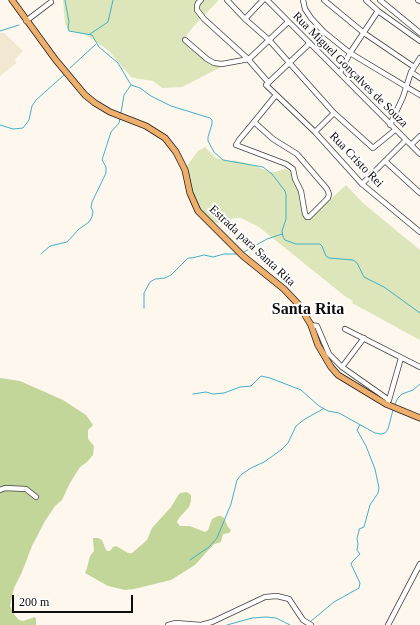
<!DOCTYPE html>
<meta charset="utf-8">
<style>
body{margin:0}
#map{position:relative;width:420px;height:625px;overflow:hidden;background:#fef7ee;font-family:Georgia,serif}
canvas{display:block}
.scale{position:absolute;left:12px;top:595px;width:121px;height:18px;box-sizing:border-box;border:2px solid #0d0d0d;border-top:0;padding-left:5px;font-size:12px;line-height:14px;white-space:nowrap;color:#0d0d0d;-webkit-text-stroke:3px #fff;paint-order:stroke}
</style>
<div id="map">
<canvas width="420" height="625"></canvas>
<div class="scale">200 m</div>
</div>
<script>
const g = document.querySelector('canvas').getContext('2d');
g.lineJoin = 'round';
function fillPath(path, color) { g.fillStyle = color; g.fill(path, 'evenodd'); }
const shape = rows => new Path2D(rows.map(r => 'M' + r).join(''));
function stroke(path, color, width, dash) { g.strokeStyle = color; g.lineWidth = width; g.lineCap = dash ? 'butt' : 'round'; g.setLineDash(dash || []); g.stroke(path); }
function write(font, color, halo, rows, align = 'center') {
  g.font = font + ' Georgia,serif'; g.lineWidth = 4; g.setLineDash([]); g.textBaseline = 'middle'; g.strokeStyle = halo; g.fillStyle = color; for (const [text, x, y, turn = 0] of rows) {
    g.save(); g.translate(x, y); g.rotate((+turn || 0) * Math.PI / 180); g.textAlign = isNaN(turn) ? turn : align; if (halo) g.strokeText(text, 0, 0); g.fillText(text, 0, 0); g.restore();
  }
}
fillPath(shape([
 [0,33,4,33,23,51,15,59,16,63,0,76]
]), '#f2e7d0');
fillPath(shape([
 [63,0,219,0,193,27,182,41,212,60,227,62,227,64,182,87,162,88,153,81,134,78,131,77,109,51,95,41,86,35,68,30,65,23],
 [205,147,216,158,226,161,237,161,250,164,270,172,275,172,285,169,290,171,294,177,309,219,346,185,363,203,420,250,420,340,352,303,353,301,346,297,259,227,241,218,235,218,217,223,210,221,199,210,184,170,198,151]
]), '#dce6ba');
fillPath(shape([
 [0,378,20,381,63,400,86,415,93,425,88,430,88,439,94,446,93,455,87,462,80,467,70,483,62,500,55,506,45,521,32,546,22,572,14,588,10,606,14,614,19,620,23,621,35,617,36,619,36,625,0,625],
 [187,492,191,495,191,501,189,507,179,518,177,522,180,526,190,526,205,532,208,530,212,519,218,516,221,516,224,518,228,527,231,530,229,533,223,534,221,542,214,544,195,565,171,580,134,589,125,590,108,586,85,573,87,568,90,556,94,551,93,538,98,538,102,540,106,550,108,551,110,551,113,547,116,546,128,553,132,553,147,540,152,528,171,507,179,494,181,493]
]), '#c3d69a');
stroke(shape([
 [65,0,69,22,68,27,69,31,92,35,99,47,118,63,131,85,140,88,151,96,171,106,210,118,212,120,212,124,208,137,208,141,214,152,223,160,263,167,272,174,285,191,286,194,286,219,282,231,283,237,285,240,296,244,320,244,322,246,326,256,329,258,353,260,357,263,364,277,384,287,420,313],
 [0,31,19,25],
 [90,34,108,22,113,0],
 [70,68,96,44],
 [121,113,124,95,131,85],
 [0,125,13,129,23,128,29,120,32,106,36,100,64,75],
 [244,252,267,239,282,234],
 [41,254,50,246,67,242,79,229,89,222,92,217,93,212,91,207,92,202,106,173,106,167,102,160,111,132,119,123,120,118],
 [144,308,144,293,150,282,155,279,165,278,171,275,188,258,192,258,204,255,213,257,224,254,237,254],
 [193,394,206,392,213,394,224,393,240,387,251,386,261,376,270,378,301,390,319,406,328,411,339,413,375,433,381,434,385,433,388,429,393,410],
 [395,404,398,398,402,394,413,390,420,384],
 [190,560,209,547,217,538,231,504,237,480,242,474,251,468,264,462,281,450,288,443,296,426,305,419,323,409],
 [311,621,334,602,359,588,360,583,351,564,352,562,360,554,357,550,358,544,357,538,359,531,359,529,364,527,370,505,378,493,379,488,375,469,366,446,357,430,360,425],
 [227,625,252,618,266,617,276,618,290,625]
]), '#42b0c4', 1);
const minor = shape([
 [201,0,198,3,197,6,197,10,204,19,247,58,268,82],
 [227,0,245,19,269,40,334,113,373,148,395,130],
 [267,0,420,154],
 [303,0,305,9,311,18,324,32,350,53,420,95],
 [324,0,364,33,414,67],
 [366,0,378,11,420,41],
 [380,0,420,33],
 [418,0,420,1],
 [245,19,263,0],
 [26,21,51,2],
 [185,40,207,59,214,63,222,64,249,59,288,22],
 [310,43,266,85,315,132,362,184,420,232],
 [411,72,420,78],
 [340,73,350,53,378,11],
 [254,122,273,139,297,154,327,189,329,194,328,198,309,217,307,217,305,214,301,191,295,179,293,169,286,164,236,145,239,140,254,122,276,95],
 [390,125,403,97,411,72,420,58],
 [315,132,334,113],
 [411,145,420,136],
 [385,161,420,193],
 [362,184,406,140],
 [311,325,317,326,329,354,342,367,389,400,386,404],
 [345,329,420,367],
 [342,367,364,338],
 [389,400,401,358],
 [0,490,5,488,26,489,36,497],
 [168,625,176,623,201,625,212,622,265,597,277,596,289,599,303,620,311,625],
 [388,625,420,564]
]);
const major = shape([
 [12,0,55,59,85,95,95,103,110,112,146,126,165,138,176,152,185,170,190,193,198,211,243,256,284,289,299,305,311,325,318,345,331,367,338,375,386,404,420,418]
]);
stroke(minor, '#404040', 6);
stroke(major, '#1e1e1e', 7);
stroke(minor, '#fff', 4.5);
stroke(major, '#efaf6c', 5.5);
write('12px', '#0d0d0d', '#fff', [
 ["Rua Miguel Gonçalves de Souza",350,70,45],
 ["Rua Cristo Rei",356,160,46],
 ["Estrada para Santa Rita",252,246,43]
]);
write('bold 16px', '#0d0d0d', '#fff', [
 ["Santa Rita",308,310]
]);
</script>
